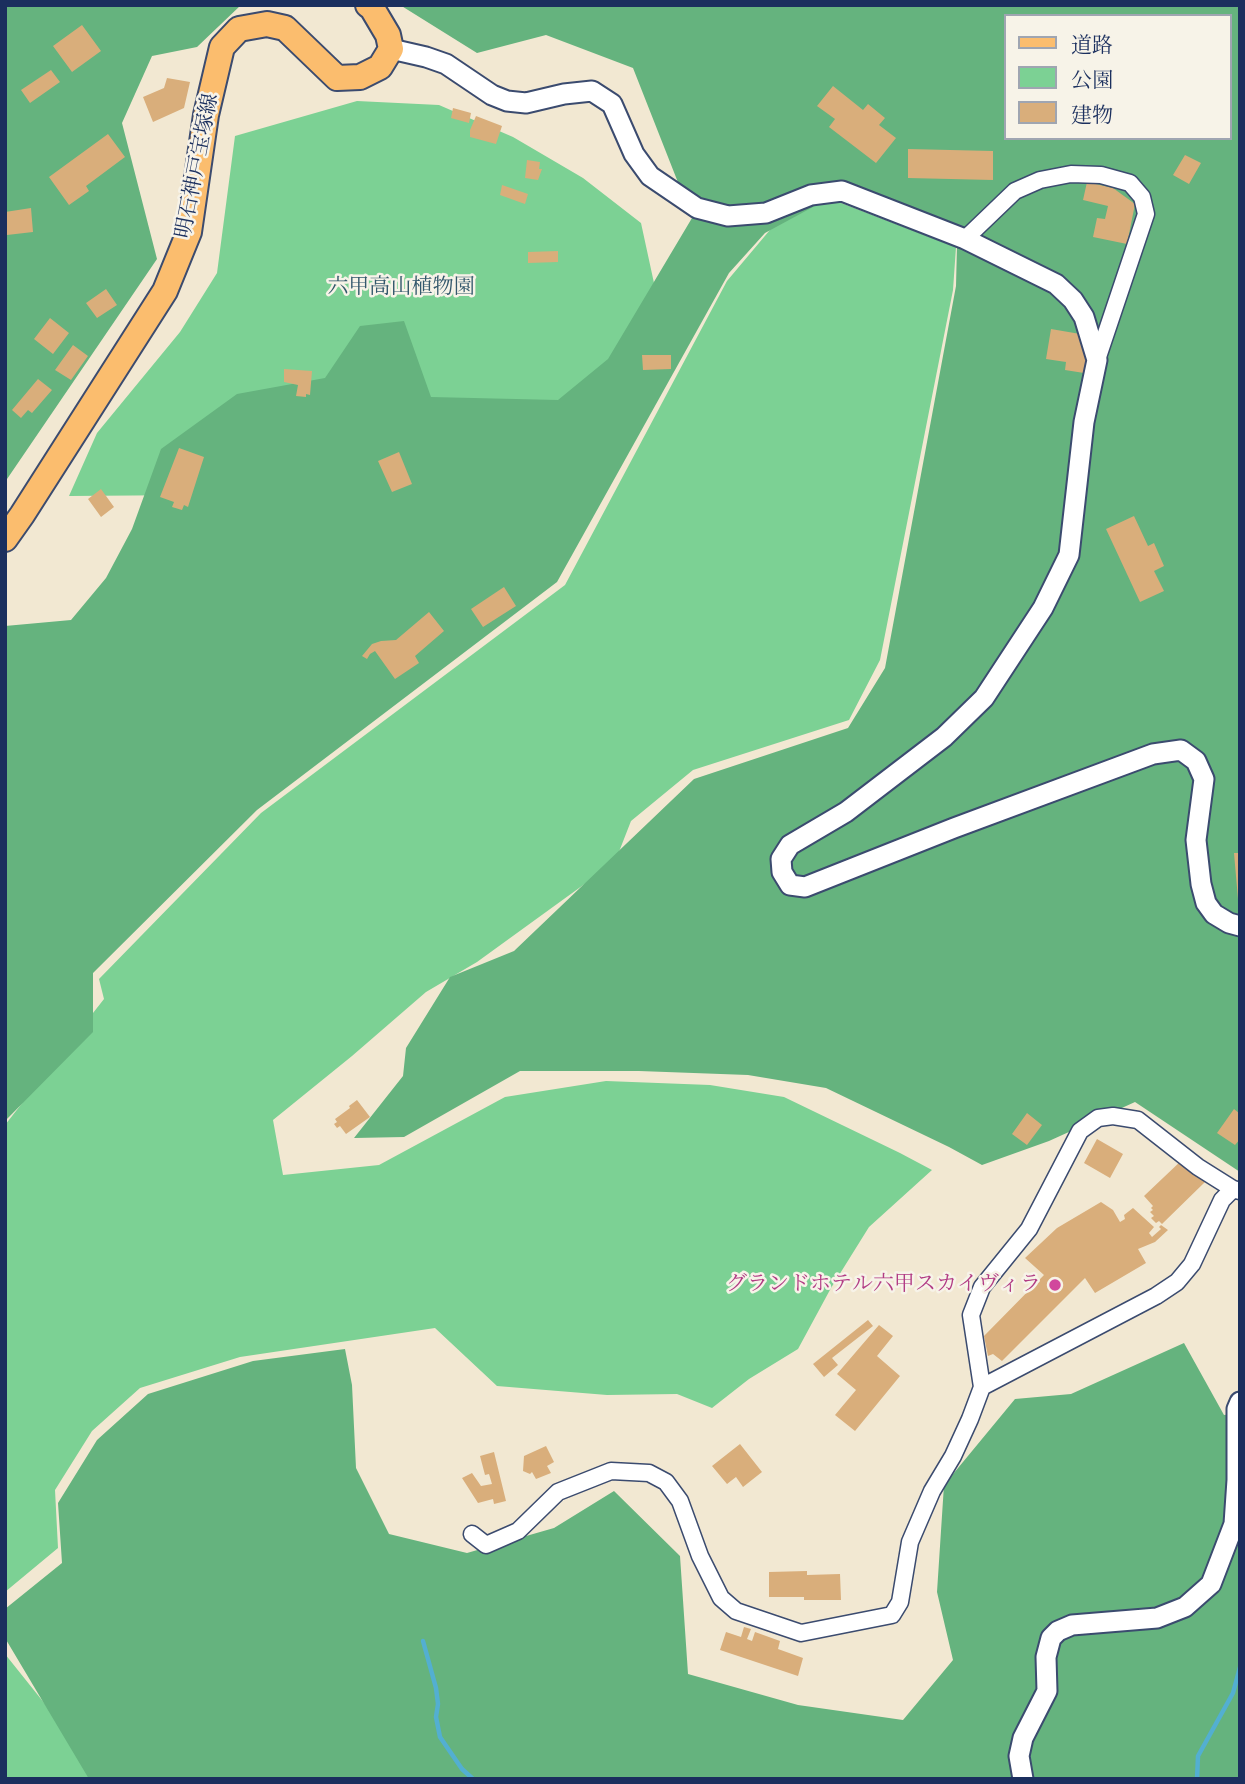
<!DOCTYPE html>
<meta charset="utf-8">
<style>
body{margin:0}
#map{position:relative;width:1245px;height:1784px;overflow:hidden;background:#f2e8d2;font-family:"IM FELL Great Primer","Noto Serif JP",serif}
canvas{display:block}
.frame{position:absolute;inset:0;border:7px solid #1b2f5e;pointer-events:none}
.legend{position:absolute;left:1004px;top:14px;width:228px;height:126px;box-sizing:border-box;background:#f7f3e8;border:2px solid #9fa5b1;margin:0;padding:9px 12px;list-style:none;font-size:21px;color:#1b2f5e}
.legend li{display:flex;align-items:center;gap:14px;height:35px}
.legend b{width:35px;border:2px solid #9fa5b1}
</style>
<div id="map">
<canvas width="1245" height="1784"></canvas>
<div class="frame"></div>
<ul class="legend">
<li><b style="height:9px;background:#fbbd6e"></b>道路</li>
<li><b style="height:19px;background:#7cd194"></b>公園</li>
<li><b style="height:19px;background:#d9ae7b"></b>建物</li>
</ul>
</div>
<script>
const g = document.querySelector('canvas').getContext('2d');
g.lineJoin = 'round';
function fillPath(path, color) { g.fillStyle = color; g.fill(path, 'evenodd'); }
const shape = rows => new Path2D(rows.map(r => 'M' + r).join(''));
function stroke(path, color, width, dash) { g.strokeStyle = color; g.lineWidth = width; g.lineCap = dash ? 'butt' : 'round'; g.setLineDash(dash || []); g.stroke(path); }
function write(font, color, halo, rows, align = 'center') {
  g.font = font + ' "IM FELL Great Primer","Noto Serif JP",serif'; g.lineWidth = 5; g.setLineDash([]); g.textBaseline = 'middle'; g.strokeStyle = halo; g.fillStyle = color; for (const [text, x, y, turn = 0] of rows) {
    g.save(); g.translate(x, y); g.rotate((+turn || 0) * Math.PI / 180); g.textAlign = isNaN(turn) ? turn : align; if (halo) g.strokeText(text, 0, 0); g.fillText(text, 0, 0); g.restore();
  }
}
fillPath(shape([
 [357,101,439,105,513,137,583,178,641,223,662,320,644,410,325,494,69,496,97,433,180,332,217,273,235,136],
 [836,201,956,247,953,290,880,660,849,720,693,770,631,821,615,862,477,962,426,992,352,1056,273,1120,283,1175,379,1165,505,1097,606,1081,710,1085,784,1097,900,1153,932,1170,869,1227,831,1288,798,1349,749,1379,712,1408,677,1394,607,1395,497,1386,435,1328,240,1357,140,1388,92,1431,55,1490,58,1548,5,1592,5,1125,104,999,99,979,261,813,565,585,727,281,780,218,812,205],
 [5,1654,85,1754,103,1779,5,1779]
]), '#7cd194');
fillPath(shape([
 [5,5,241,5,197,47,152,56,122,123,157,259,5,482],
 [400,5,1240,5,1240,1172,1135,1102,1049,1141,982,1165,949,1147,826,1088,748,1075,639,1071,520,1071,404,1137,354,1138,403,1076,406,1048,450,977,514,951,694,779,848,728,885,668,956,286,957,246,848,188,765,233,729,273,557,582,257,810,93,973,93,1032,5,1121,5,626,71,620,106,578,132,529,161,449,237,394,325,378,360,326,404,321,431,397,558,400,608,359,692,218,633,68,546,35,477,53],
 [1005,16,1229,16,1229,138,1005,138],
 [1184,1343,1224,1415,1240,1413,1240,1779,89,1779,5,1638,5,1609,62,1563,58,1503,97,1440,148,1394,253,1361,345,1349,352,1385,356,1468,389,1534,467,1553,554,1528,614,1491,680,1556,688,1674,798,1705,903,1720,953,1660,937,1592,944,1485,1015,1399,1071,1394]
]), '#65b37e');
stroke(shape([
 [423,1641,436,1688,438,1704,436,1717,440,1737,462,1769,473,1779],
 [1197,1779,1198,1756,1233,1693,1240,1667]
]), '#53afd1', 4.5);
fillPath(shape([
 [82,25,101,51,72,72,53,46],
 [51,70,60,82,30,103,21,90],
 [167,78,190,82,184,108,153,122,143,97,164,88],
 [833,86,863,110,868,104,885,118,879,125,896,138,876,163,829,127,835,119,817,106],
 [453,108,471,113,469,123,451,118],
 [476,116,502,126,496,144,470,137,470,130],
 [108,134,125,157,86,186,89,191,69,205,49,177],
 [908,149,993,151,993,180,908,178],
 [1185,155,1201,163,1189,184,1173,175],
 [527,160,540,162,539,169,542,169,538,180,525,178],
 [1087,182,1113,188,1135,204,1127,244,1093,237,1097,218,1105,219,1108,206,1083,200],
 [502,185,528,194,525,204,500,195],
 [31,208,33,232,7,235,5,212],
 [558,251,558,262,528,263,528,252],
 [106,289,117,305,97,318,86,303],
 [50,318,69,333,53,354,34,339],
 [1051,329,1086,335,1083,349,1088,350,1084,373,1065,370,1066,362,1046,359],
 [73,345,88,356,71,380,55,370],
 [642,355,671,355,671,369,643,370],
 [284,369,312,371,310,395,306,394,306,397,296,396,298,385,284,382],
 [38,379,52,390,32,413,28,410,21,418,12,410],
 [179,448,204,457,188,507,184,505,182,510,172,507,174,502,160,497],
 [399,452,412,484,392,492,378,461],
 [101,489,114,507,101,517,88,499],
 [1134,516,1148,546,1154,543,1164,566,1154,571,1164,591,1140,602,1106,529],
 [504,587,516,606,483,627,471,609],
 [429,612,444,631,415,656,419,663,395,679,375,651,370,654,367,659,362,656,372,644,381,641,396,640],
 [1234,853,1240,853,1240,899,1238,899],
 [357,1100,370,1117,346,1134,340,1126,337,1128,334,1124,337,1122,335,1119,350,1108,349,1106],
 [1234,1109,1240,1114,1240,1139,1235,1145,1217,1133],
 [1027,1113,1042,1125,1027,1145,1012,1134],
 [1097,1139,1123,1154,1110,1178,1084,1163],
 [1183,1159,1205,1182,1162,1224,1159,1221,1156,1223,1151,1218,1154,1216,1150,1212,1153,1210,1151,1208,1153,1206,1144,1196],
 [1101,1202,1113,1210,1120,1222,1125,1219,1124,1215,1133,1208,1154,1227,1149,1233,1152,1237,1161,1229,1159,1227,1161,1225,1168,1230,1155,1242,1138,1249,1146,1263,1095,1293,1085,1278,1002,1361,993,1354,988,1356,984,1336,1044,1275,1025,1258,1057,1228],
 [868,1320,873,1326,832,1358,838,1365,824,1377,813,1364],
 [879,1325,893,1336,877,1356,900,1376,855,1431,835,1415,856,1390,837,1374],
 [740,1444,762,1472,743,1487,736,1477,727,1484,712,1466],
 [546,1446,554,1462,547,1466,551,1473,536,1479,532,1472,530,1474,523,1471,524,1456],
 [494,1452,506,1501,494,1504,493,1499,478,1503,462,1478,472,1473,481,1486,492,1484,489,1474,485,1475,480,1456],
 [807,1571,807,1575,840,1574,841,1600,804,1600,804,1597,769,1597,769,1572],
 [744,1627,751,1629,747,1639,752,1641,755,1632,780,1641,778,1649,803,1658,798,1676,720,1650,726,1632,741,1637]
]), '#d9ae7b');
const minor = shape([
 [965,239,1015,191,1040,180,1071,174,1101,175,1130,183,1142,197,1146,214,1097,360],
 [982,1387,1156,1296,1177,1282,1192,1264,1222,1200,1233,1189],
 [472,1534,486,1545,518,1531,558,1492,611,1471,649,1473,666,1482,680,1501,700,1556,721,1598,736,1611,801,1633,892,1615,900,1602,910,1542,932,1491,953,1456,970,1419,982,1387,971,1315,982,1287,1029,1229,1080,1131,1098,1118,1113,1116,1138,1120,1198,1167,1233,1189,1240,1191]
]);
const tertiary = shape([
 [391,49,426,57,446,64,492,95,507,101,526,103,564,94,592,91,612,104,634,154,650,176,697,208,728,216,766,213,811,195,842,191,965,239,1056,284,1073,300,1084,317,1097,360,1084,422,1069,555,1043,608,984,698,944,737,846,812,790,845,781,859,782,872,790,885,805,887,954,828,1153,754,1181,750,1196,761,1204,779,1196,840,1201,884,1206,903,1214,914,1229,923,1240,926],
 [1023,1779,1019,1756,1023,1738,1047,1691,1046,1657,1051,1638,1058,1631,1072,1625,1157,1618,1185,1607,1211,1584,1234,1524,1237,1480,1237,1409,1240,1402]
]);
const primary = shape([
 [5,539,22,515,165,291,189,232,206,115,222,47,239,29,267,24,285,28,337,78,360,77,380,67,391,49,388,35,372,8,368,5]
]);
stroke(minor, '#3b4b6f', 19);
stroke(tertiary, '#3b4b6f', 23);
stroke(primary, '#3b4b6f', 28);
stroke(minor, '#fff', 16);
stroke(tertiary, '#fff', 19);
stroke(primary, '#fbbd6e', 24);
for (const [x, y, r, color] of [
 [1055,1285,7,"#d1479c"]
]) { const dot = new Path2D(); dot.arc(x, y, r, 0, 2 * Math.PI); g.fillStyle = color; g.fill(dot); stroke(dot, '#f7f3e8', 2.5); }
write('21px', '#1b2f5e', '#f7f3e8', [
 ["明石神戸宝塚線",198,166,-79]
]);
write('21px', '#33586c', '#f7f3e8', [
 ["六甲高山植物園",401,288]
]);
write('21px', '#b23c85', '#f7f3e8', [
 ["グランドホテル六甲スカイヴィラ",1041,1285]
], 'right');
</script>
